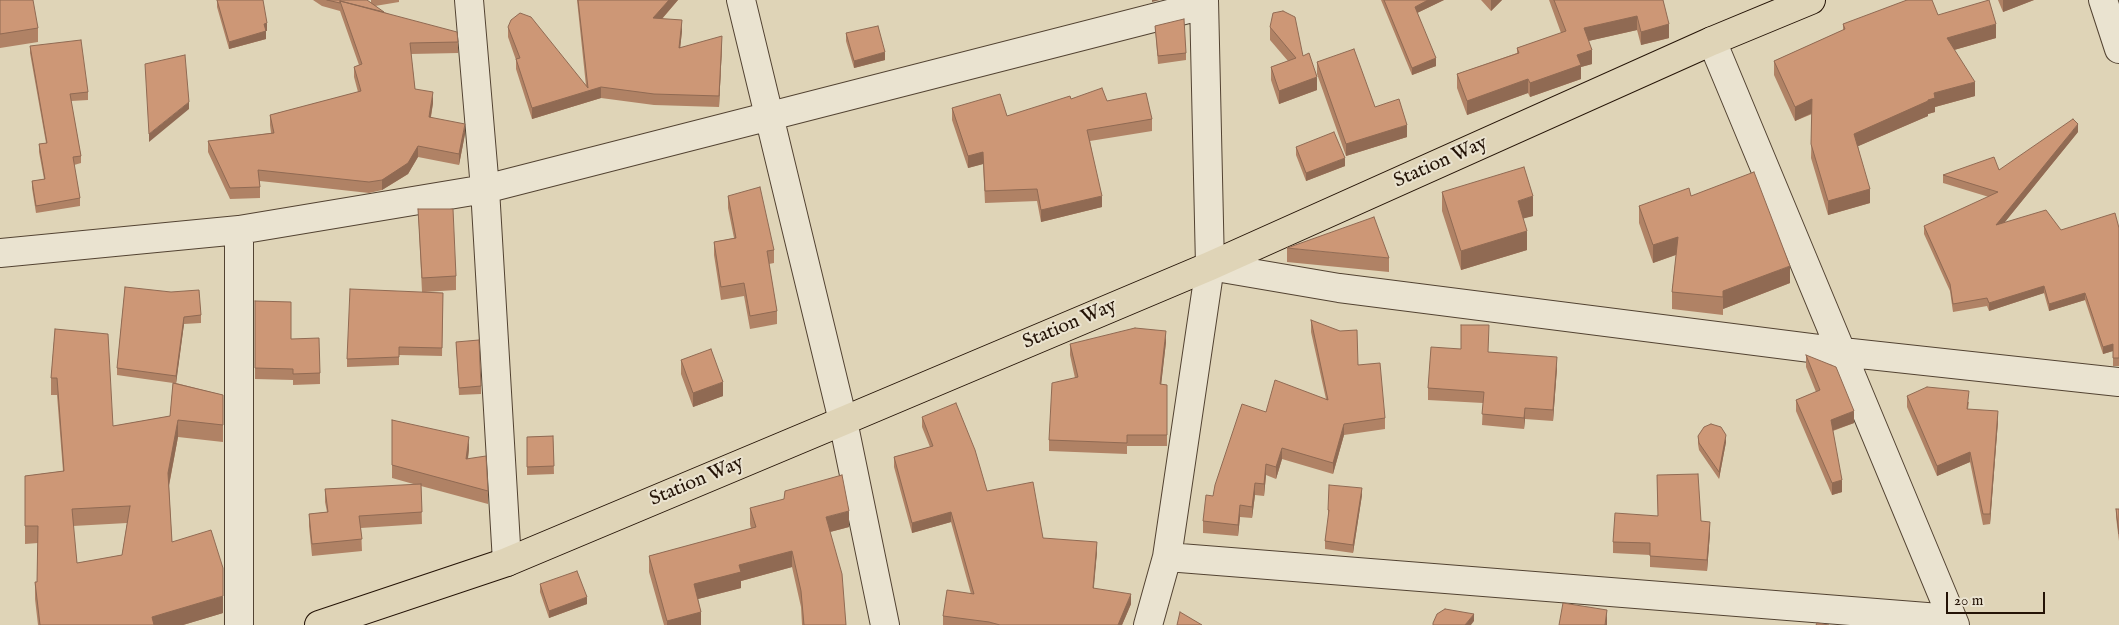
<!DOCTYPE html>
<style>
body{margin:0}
#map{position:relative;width:2119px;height:625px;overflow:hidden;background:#dfd4b7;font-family:"IM FELL English",serif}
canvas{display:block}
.scale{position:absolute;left:1946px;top:592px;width:99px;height:22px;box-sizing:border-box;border:2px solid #241306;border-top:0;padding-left:6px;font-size:15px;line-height:18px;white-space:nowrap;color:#241306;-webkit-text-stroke:4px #eae3d0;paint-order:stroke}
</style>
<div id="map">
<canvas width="2119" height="625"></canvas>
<div class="scale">20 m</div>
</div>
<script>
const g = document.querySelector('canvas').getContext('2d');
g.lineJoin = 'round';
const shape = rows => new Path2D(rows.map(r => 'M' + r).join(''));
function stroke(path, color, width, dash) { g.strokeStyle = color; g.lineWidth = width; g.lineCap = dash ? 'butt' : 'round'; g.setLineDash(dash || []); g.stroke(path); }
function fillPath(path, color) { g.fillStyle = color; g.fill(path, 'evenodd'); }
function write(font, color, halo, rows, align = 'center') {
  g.font = font + ' "IM FELL English",serif'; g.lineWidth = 4; g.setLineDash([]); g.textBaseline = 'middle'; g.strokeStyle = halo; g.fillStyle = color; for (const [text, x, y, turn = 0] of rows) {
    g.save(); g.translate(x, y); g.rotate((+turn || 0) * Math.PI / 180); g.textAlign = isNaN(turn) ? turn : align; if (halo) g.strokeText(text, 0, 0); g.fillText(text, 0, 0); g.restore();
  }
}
const minor = shape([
 [469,0,485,189,507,562],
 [741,0,843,421,885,625],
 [2103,0,2119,49],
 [1712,41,1955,625],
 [239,230,239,625],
 [0,253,239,230,485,189,1204,5],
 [1210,266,1339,288,1842,352,2119,382],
 [1167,557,1952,619],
 [1148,625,1167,557,1210,266,1204,0]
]);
const major = shape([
 [319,625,507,562,843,421,1210,266,1712,41,1811,0]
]);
stroke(minor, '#534332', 30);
stroke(major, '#241306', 30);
stroke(minor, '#eae3d0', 28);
stroke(major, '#dfd4b7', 28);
fillPath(shape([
 [0,0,38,28,38,42,0,48],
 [217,0,267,31,266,31,266,39,229,49,217,7],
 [313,0,367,0,371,3,371,0,399,0,399,2,375,6,384,12,458,42,458,53,411,54,415,89,433,103,431,117,465,134,459,165,418,157,408,174,382,190,369,193,260,181,260,198,230,199,208,152,208,141,271,133,270,125,270,115,358,92,354,77,354,67,359,65,340,11,322,6],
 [577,0,678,0,662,19,682,31,680,48,722,46,719,107,654,105,601,98,532,119,516,69,516,60,508,37,508,27,586,86],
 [1381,0,1444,0,1417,13,1436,66,1412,75],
 [1481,0,1502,0,1491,11],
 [1549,0,1663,0,1669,38,1641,45,1637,30,1588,41,1592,64,1581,67,1581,79,1530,97,1528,93,1467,115,1457,88,1457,74,1517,53,1517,48,1561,33],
 [1998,0,2034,0,2003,12],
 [1938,15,1996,38,1954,50,1975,96,1935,107,1935,112,1928,114,1928,116,1858,146,1870,203,1828,215,1811,158,1812,114,1795,121,1774,75,1774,61,1843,30,1843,24],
 [1155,26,1186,53,1186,60,1158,64],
 [1270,27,1303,56,1317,90,1279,104,1271,80,1271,67,1288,61,1270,40],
 [846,33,885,60,854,68,846,41],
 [30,46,88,92,88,100,71,101,81,156,81,163,74,165,80,198,80,206,36,213,32,188,32,181,44,179,39,152,39,144,46,143,30,53],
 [1317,62,1375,107,1407,137,1346,156,1317,74],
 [1071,99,1107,101,1152,119,1152,131,1090,141,1102,207,1041,222,1037,201,985,203,983,164,968,168,952,120,952,108,1007,116],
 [2078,132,2004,223,2061,230,2119,228,2119,366,2113,366,2113,351,2103,354,2085,300,2049,311,2044,293,1989,311,1987,306,1953,312,1950,291,1924,234,1924,226,1989,197,1943,183,1943,175,1999,170],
 [1296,147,1345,166,1306,181,1296,155],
 [1442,192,1533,216,1523,218,1527,250,1461,270,1442,211],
 [728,196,774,250,774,263,769,264,777,311,777,324,750,329,744,296,721,300,714,255,714,242,734,238,728,208],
 [1691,196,1790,283,1723,309,1723,315,1672,309,1672,292,1676,255,1653,263,1639,223,1639,206],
 [418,209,456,276,456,290,425,292,443,293,442,356,399,355,399,365,347,367,347,359,422,292],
 [1287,248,1389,258,1389,272,1287,262],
 [125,287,201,315,201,323,184,324,176,383,223,395,223,442,178,437,169,486,172,542,223,613,183,625,38,625,35,599,35,582,37,582,38,543,25,544,25,476,63,471,57,395,51,395,51,378,55,329,113,426,170,416,173,383,117,375,117,368],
 [127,523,122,555,77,563,73,526],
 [255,301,291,339,320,373,320,384,293,385,293,380,255,379],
 [1311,320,1358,365,1385,418,1385,429,1344,435,1333,474,1282,459,1276,479,1266,475,1264,496,1255,495,1252,518,1240,517,1238,536,1203,533,1203,521,1213,496,1266,412,1326,399,1311,332],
 [456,342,481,386,481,394,459,395],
 [1166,342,1161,384,1167,385,1167,446,1127,446,1127,454,1049,451,1049,440,1075,378,1070,355,1070,344],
 [1488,352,1557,368,1553,421,1525,419,1524,429,1482,425,1483,403,1428,400,1428,388],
 [1806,355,1854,423,1833,431,1842,492,1832,495,1796,411,1796,400,1816,392,1806,367],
 [681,360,723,396,693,407,681,374],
 [1907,396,1969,402,1968,409,1998,421,1990,524,1983,525,1970,462,1937,476,1907,407],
 [922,417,987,491,1043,538,1097,552,1093,588,1131,604,1122,625,943,625,943,616,971,594,951,522,912,533,894,467,894,457,930,447,922,427],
 [392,420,469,449,468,459,488,491,488,504,421,486,422,524,361,528,362,551,312,556,309,526,309,514,327,512,325,502,325,489,417,485,392,478],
 [553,436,554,474,527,475,527,437],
 [1698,436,1726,442,1719,479,1699,450,1698,444],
 [1657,475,1701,521,1710,533,1707,571,1650,567,1650,555,1613,553,1613,542,1658,516],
 [1362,495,1353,553,1325,549,1325,541,1329,517,1328,517,1328,510],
 [750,508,849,527,830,532,846,625,802,625,801,607,792,567,741,581,741,588,698,599,701,625,664,625,649,572,649,556,751,529,750,524],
 [2116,509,2119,509,2119,541,2116,517],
 [540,584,587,604,549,618,540,592]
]), '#b08265');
fillPath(shape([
 [669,0,678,0,653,29,653,18],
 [1152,0,1160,0,1152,2],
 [1428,0,1444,0,1415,14,1415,7],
 [1491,0,1502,0,1491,11],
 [2003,0,2034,0,2003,12],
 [1637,16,1637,30,1584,42,1584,28],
 [682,20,682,31,679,59,679,48],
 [267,23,267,31,264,31,264,24],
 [1669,24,1669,38,1641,45,1641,32],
 [1996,24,1996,38,1947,52,1947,38],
 [266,31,266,39,229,49,229,42],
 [722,36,722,46,719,107,719,96],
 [1592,50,1592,64,1581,67,1581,79,1530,97,1530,83,1577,55],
 [885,52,885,60,854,68,854,61],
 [1436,58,1436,66,1412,75,1412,68],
 [1317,77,1317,90,1279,104,1279,91],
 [1528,79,1528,93,1467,115,1467,101],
 [1975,82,1975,96,1935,107,1935,112,1928,114,1928,116,1854,148,1854,134,1934,93],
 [601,87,601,98,532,119,532,108],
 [433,92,433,103,429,127,429,117],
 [1812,99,1812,113,1795,121,1795,107],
 [189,102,189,109,149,142,149,134],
 [465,124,465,134,459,165,459,154],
 [2078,124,2078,132,1996,233,1996,225],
 [1407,125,1407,137,1346,156,1346,144],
 [418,146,418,157,408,174,382,190,382,180],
 [983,152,983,164,968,168,968,156],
 [1345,158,1345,166,1306,181,1306,173],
 [1870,189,1870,203,1828,215,1828,201],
 [1102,196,1102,207,1041,222,1041,210],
 [1533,196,1533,216,1518,220,1518,201],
 [1527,231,1527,250,1461,270,1461,251],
 [1678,237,1678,254,1653,263,1653,245],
 [1790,266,1790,283,1723,309,1723,315,1723,291],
 [2044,286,2044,293,1989,311,1989,303],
 [2085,293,2085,300,2049,311,2049,304],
 [184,317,184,324,176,384,176,376],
 [1166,331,1166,342,1160,395,1160,384],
 [2113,344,2113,351,2103,354,2103,347],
 [1557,357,1557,368,1553,421,1553,410],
 [723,382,723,396,693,407,693,393],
 [1525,408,1525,419,1524,429,1524,418],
 [1854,411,1854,423,1831,431,1831,420],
 [1998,411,1998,421,1990,524,1990,514],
 [178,420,178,437,168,490,168,473],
 [1344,424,1344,435,1333,474,1333,463],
 [1726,435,1726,442,1719,479,1719,472],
 [469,437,469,449,466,472,466,459],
 [1282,448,1282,459,1276,479,1276,467],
 [1970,452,1970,462,1937,476,1937,466],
 [1266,464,1266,475,1264,496,1264,484],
 [1842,480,1842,492,1832,495,1832,483],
 [1255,483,1255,495,1252,518,1252,507],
 [1362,488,1362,495,1353,553,1353,545],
 [1240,505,1240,517,1238,536,1238,525],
 [849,511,849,527,826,533,826,517],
 [951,512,951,522,912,533,912,523],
 [1710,522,1710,533,1707,571,1707,560],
 [1097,542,1097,552,1093,598,1093,588],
 [792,551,792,567,741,581,741,588,694,600,694,584,739,565],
 [1131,594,1131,604,1122,625,1118,625],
 [223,596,223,613,183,625,152,625,152,617],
 [587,597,587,604,549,618,549,611],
 [1607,610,1607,625,1605,625],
 [701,612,701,625,667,625,667,621],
 [1474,614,1474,621,1471,625,1465,625]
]), '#906a53');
const building = shape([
 [0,0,33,0,38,28,0,34,0,0],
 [217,0,263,0,267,23,264,24,266,31,229,42,217,0],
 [327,0,367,0,384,12,340,1,340,3,327,0],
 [578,0,669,0,653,18,682,20,679,48,722,36,719,96,654,94,601,87,532,108,516,59,520,58,508,27,511,20,520,13,531,17,588,88,578,0],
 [1384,0,1428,0,1415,7,1436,58,1412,68,1384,0],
 [1554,0,1663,0,1669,24,1641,32,1637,16,1584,28,1592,50,1577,55,1581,65,1530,83,1528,79,1467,101,1457,74,1519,53,1517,48,1566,31,1554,0],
 [1907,0,1932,0,1938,15,1989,0,1996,24,1947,38,1975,82,1934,93,1935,98,1928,100,1928,101,1854,134,1870,189,1828,201,1811,144,1812,99,1795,107,1774,61,1845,29,1843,24,1907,0],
 [340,1,457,32,458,42,410,43,415,89,433,92,429,117,465,124,459,154,418,146,408,163,382,180,369,182,258,170,260,187,230,188,208,141,274,133,270,115,361,91,354,67,362,64,340,1],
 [1283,11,1295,17,1303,56,1309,53,1317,77,1279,91,1271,67,1296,58,1270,27,1273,13,1283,11],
 [1184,19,1186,53,1158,56,1155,26,1184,19],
 [878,26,885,52,854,61,846,33,878,26],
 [81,40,88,92,70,94,81,156,73,157,80,198,36,206,32,181,45,179,39,144,47,143,30,46,81,40],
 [1354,49,1375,107,1399,99,1407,125,1346,144,1317,62,1354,49],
 [185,55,189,102,149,134,145,64,185,55],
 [1102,88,1107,101,1146,93,1152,119,1087,130,1102,196,1041,210,1037,189,985,191,983,152,968,156,952,108,1000,94,1007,116,1070,96,1071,99,1102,88],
 [2073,119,2078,124,1996,225,2046,210,2061,230,2115,213,2119,228,2119,358,2113,358,2113,344,2103,347,2085,293,2049,304,2044,286,1989,303,1987,298,1953,304,1950,284,1924,226,1998,192,1943,175,1994,157,1999,170,2073,119],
 [1334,132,1345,158,1306,173,1296,147,1334,132],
 [1524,167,1533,196,1518,201,1527,231,1461,251,1442,192,1524,167],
 [1754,172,1790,266,1723,291,1723,297,1672,292,1678,237,1653,245,1639,206,1689,188,1691,196,1754,172],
 [760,187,774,250,767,251,777,311,750,316,744,283,721,287,714,242,736,238,728,196,760,187],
 [418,209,453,209,456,276,422,278,418,209],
 [1374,217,1389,258,1287,248,1374,217],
 [125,287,171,292,199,290,201,315,184,317,176,376,117,368,125,287],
 [350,289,443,293,442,348,399,347,399,357,347,359,350,289],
 [255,301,291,302,291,339,319,338,320,373,293,374,293,369,255,368,255,301],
 [1311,320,1340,331,1357,330,1358,365,1380,363,1385,418,1344,424,1333,463,1282,448,1276,467,1266,464,1264,484,1255,483,1252,507,1240,505,1238,525,1203,521,1206,495,1213,496,1215,485,1242,404,1266,412,1275,380,1328,400,1311,320],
 [1461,325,1489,325,1488,352,1557,357,1553,410,1525,408,1524,418,1482,414,1484,392,1428,388,1431,347,1461,349,1461,325],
 [1135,328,1166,331,1160,384,1167,385,1167,435,1127,435,1127,443,1049,440,1052,383,1078,377,1070,344,1135,328],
 [55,329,108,334,113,426,170,416,173,383,223,395,223,425,178,420,168,473,172,542,211,530,223,568,223,596,152,617,154,625,40,625,35,582,37,582,38,526,25,526,25,476,64,471,57,378,51,378,55,329],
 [130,506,122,555,77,563,72,509,130,506],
 [479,340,481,386,459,388,456,342,479,340],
 [711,349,723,382,693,393,681,360,711,349],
 [1806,355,1836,367,1854,411,1831,420,1842,480,1832,483,1796,400,1820,390,1806,355],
 [1927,387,1969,391,1967,409,1998,411,1990,514,1983,514,1970,452,1937,466,1907,396,1927,387],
 [956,403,975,450,987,491,1033,482,1043,538,1097,542,1093,588,1131,594,1118,625,1000,625,989,622,943,616,947,590,974,594,951,512,912,523,894,457,933,446,922,417,956,403],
 [392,420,469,437,466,459,486,456,488,491,392,465,392,420],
 [1711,424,1721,427,1726,435,1719,472,1699,443,1698,436,1704,427,1711,424],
 [553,436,554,466,527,467,527,437,553,436],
 [1698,474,1701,521,1710,522,1707,560,1650,556,1650,543,1613,542,1615,513,1658,516,1657,475,1698,474],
 [842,475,849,511,826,517,842,574,846,625,804,625,801,591,792,551,739,565,741,572,694,584,701,612,667,621,649,556,756,527,750,508,784,499,785,491,842,475],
 [421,484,422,512,359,516,362,539,312,544,309,514,328,512,325,489,421,484],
 [1329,485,1362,488,1353,545,1325,541,1329,510,1328,510,1329,485],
 [2116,509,2119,509,2119,534,2116,509],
 [577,571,587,597,549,611,540,584,577,571],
 [1563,603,1607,610,1605,625,1559,625,1563,603],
 [1445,609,1474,614,1465,625,1433,625,1433,623,1437,614,1445,609],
 [1180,612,1202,625,1177,625,1180,612],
 [1817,623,1829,625,1816,625,1817,623]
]);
fillPath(building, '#cd9776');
stroke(building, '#906a53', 1);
write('20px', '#241306', '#eae3d0', [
 ["Station Way",1441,163,-24],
 ["Station Way",1070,325,-23],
 ["Station Way",697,482,-23]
]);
</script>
